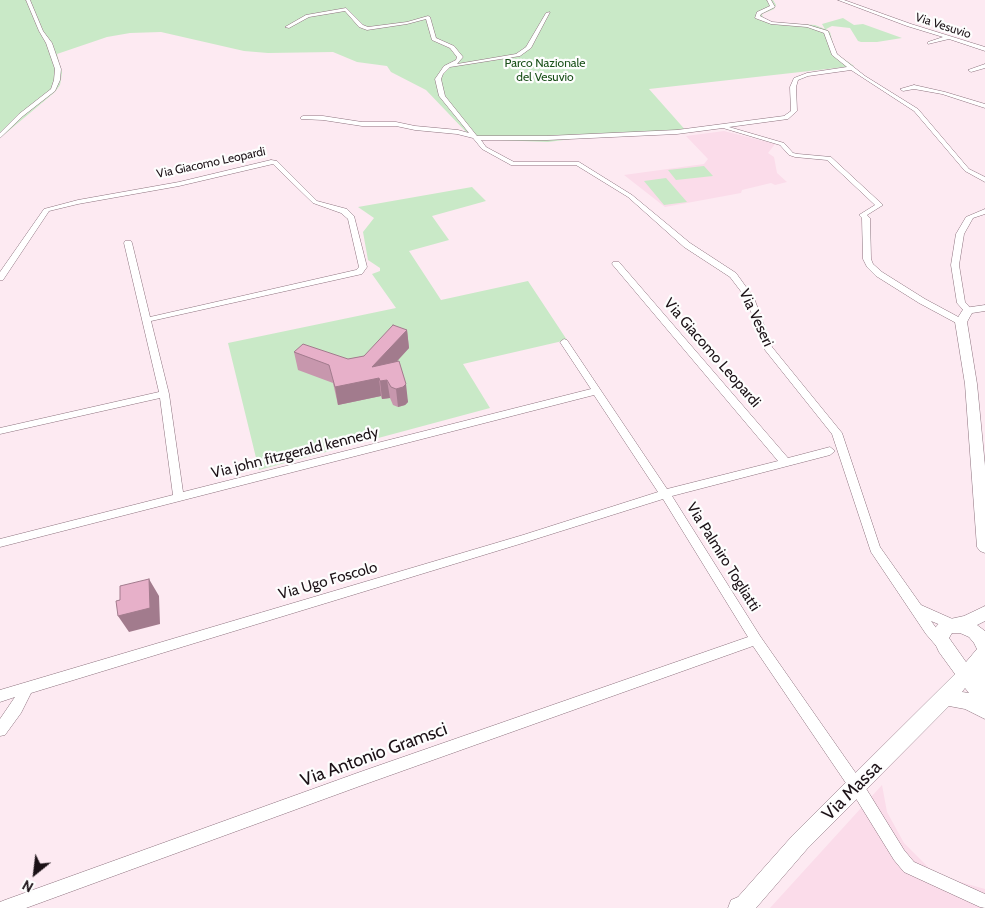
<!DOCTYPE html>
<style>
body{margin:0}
#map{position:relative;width:985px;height:908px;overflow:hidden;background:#fdeaf2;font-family:Cabin,sans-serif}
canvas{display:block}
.north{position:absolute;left:10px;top:848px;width:50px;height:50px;-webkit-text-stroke:4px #fdfdfd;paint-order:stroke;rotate:209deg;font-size:14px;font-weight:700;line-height:20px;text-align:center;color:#1b1116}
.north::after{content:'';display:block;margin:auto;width:18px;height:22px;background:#1b1116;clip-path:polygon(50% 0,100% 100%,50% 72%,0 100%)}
</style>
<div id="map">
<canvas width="985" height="908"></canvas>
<div class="north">N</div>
</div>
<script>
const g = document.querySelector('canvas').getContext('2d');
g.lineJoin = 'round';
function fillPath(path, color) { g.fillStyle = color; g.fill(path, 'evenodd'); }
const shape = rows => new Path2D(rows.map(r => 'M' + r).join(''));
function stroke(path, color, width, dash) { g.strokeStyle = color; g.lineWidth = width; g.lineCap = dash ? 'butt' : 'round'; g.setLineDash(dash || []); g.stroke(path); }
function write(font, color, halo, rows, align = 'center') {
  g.font = font + ' Cabin,sans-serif'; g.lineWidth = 4.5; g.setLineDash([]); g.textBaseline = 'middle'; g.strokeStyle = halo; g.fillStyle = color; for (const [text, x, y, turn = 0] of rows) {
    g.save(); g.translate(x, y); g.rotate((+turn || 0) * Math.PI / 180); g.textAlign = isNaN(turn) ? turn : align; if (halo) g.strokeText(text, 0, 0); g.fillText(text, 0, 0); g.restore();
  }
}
fillPath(shape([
 [724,131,775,144,768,153,774,157,777,173,787,182,775,185,771,183,742,190,741,193,665,207,624,175,704,164,708,159,686,136],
 [882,785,887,812,904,843,931,870,953,880,985,889,985,908,770,908]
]), '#fbdcea');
fillPath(shape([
 [0,0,773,0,776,5,774,9,762,14,763,18,771,22,815,25,825,29,822,24,843,18,854,25,863,24,902,38,877,42,861,42,858,41,850,28,832,26,826,29,830,32,834,48,838,55,854,66,649,89,688,133,603,135,548,142,497,140,469,135,426,90,391,72,387,66,357,62,333,52,268,53,244,51,161,32,130,33,107,37,57,54,62,73,60,85,55,92,0,138],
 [704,166,713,176,676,180,668,170],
 [666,178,687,202,664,205,644,181],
 [472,187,486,201,432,216,449,240,409,251,441,300,528,281,567,340,463,364,490,408,259,470,228,343,396,308,372,274,380,271,380,268,368,260,363,232,374,218,358,207]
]), '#c9e9c7');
const street = shape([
 [26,0,30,0,43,31,52,43,61,69,60,80,55,91,23,116,0,138,0,133,19,114,51,89,54,80,55,69,46,43,39,31,26,0],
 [767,0,771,0,775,7,761,14,760,16,772,22,808,25,828,31,837,54,865,76,918,109,969,169,985,177,985,182,965,171,914,111,851,70,808,76,798,80,796,87,797,111,788,119,729,127,784,143,793,153,798,154,831,157,883,205,867,215,870,218,871,259,873,264,882,272,925,299,964,320,964,324,958,324,919,303,876,276,867,267,863,259,862,218,859,215,875,205,827,160,795,157,789,155,780,145,723,128,677,134,547,140,481,140,486,147,514,162,579,162,632,195,690,243,736,273,754,298,772,347,842,433,880,547,921,605,957,621,959,625,957,629,953,630,931,621,948,644,946,648,942,650,938,648,926,634,871,552,832,434,765,350,746,298,730,277,684,247,628,197,576,165,511,165,482,149,473,138,457,134,415,130,396,126,362,126,323,120,301,119,301,117,303,116,323,116,362,122,396,122,415,126,458,130,469,133,439,96,435,79,444,66,456,60,457,57,450,48,432,40,426,19,407,24,367,30,359,27,345,11,309,17,289,28,285,27,306,15,346,8,363,25,368,27,407,22,428,16,430,17,436,38,454,46,463,57,457,64,516,54,526,47,546,13,550,12,531,48,520,56,450,67,443,74,441,79,445,96,477,136,547,136,677,130,784,116,791,111,790,87,794,78,807,73,847,67,832,55,824,33,807,27,771,24,755,18,757,12,770,6,767,0],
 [838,0,844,0,911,24,985,47,985,51,949,39,928,44,928,42,943,37,907,26,838,0],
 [985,64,985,68,971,72,968,70,985,64],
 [914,85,945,92,985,104,985,108,942,94,914,89,903,91,900,89,914,85],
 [271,160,277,161,317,201,347,209,354,216,367,267,362,274,151,321,169,394,183,492,591,389,560,342,564,339,567,340,667,489,778,461,612,264,613,262,619,262,788,458,830,447,835,451,830,455,672,496,760,636,862,782,904,850,914,862,985,894,985,908,980,907,904,872,894,860,852,792,753,646,360,786,26,908,0,908,0,902,5,900,360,772,748,637,663,499,523,543,31,693,21,713,5,735,0,736,0,719,15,697,0,702,0,690,523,535,658,492,594,395,0,547,0,539,173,495,160,398,0,434,0,428,159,392,124,243,125,241,131,241,132,243,150,317,356,270,359,267,348,219,341,213,313,203,273,164,179,186,78,204,49,211,3,280,0,280,0,272,44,209,78,200,179,182,271,160],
 [985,209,985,214,973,218,964,234,959,265,965,302,972,310,968,313,965,312,957,303,951,265,956,234,966,217,985,209]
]);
const secondary = shape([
 [985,305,985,311,972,313,967,322,977,384,985,466,985,553,980,551,977,547,965,384,955,322,964,308,985,305],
 [985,606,985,621,977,625,985,631,985,719,965,709,949,706,807,849,756,908,728,908,731,900,738,897,793,835,955,674,939,652,933,639,935,628,941,621,964,616,985,606],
 [952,633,960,633,969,637,974,643,977,649,966,662,949,638,952,633],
 [965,688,969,693,962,692,965,688]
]);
stroke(street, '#8d727e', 1);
stroke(secondary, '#8d727e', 1);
fillPath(street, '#fff');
fillPath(secondary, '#fff');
fillPath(shape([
 [407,330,409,348,396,362,408,402,405,405,398,407,393,405,390,398,382,399,381,396,338,405,333,383,298,370,294,352,348,359,364,356]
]), '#c797ad');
fillPath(shape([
 [407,330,409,348,380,380,379,378,381,396,338,405,335,387],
 [387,380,390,398,382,399,380,381],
 [406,384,408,402,405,405,398,407,396,389],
 [149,579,159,596,160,624,129,632,118,616]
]), '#a27b8d');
const building = shape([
 [393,325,407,330,372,367,399,361,406,384,403,387,396,389,391,387,387,380,380,381,379,378,335,387,329,365,294,352,303,344,348,359,364,356,393,325],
 [149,579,150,608,118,616,116,601,120,600,120,586,149,579]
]);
fillPath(building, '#e7b0c9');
stroke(building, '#a27b8d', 1);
write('12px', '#1b1116', '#fdfdfd', [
 ["Via Vesuvio",943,26,18],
 ["Via Giacomo Leopardi",211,163,-12]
]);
write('12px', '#1a5019', '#fdfdfd', [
 ["Parco Nazionale",545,63],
 ["del Vesuvio",545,77]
]);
write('15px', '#1b1116', '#fdfdfd', [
 ["Via Veseri",756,318,65],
 ["Via Giacomo Leopardi",712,353,49],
 ["Via john fitzgerald kennedy",295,453,-14],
 ["Via Palmiro Togliatti",723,557,58],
 ["Via Ugo Foscolo",328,581,-16]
]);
write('18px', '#1b1116', '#fdfdfd', [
 ["Via Antonio Gramsci",374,755,-20],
 ["Via Massa",852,791,-45]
]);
</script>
